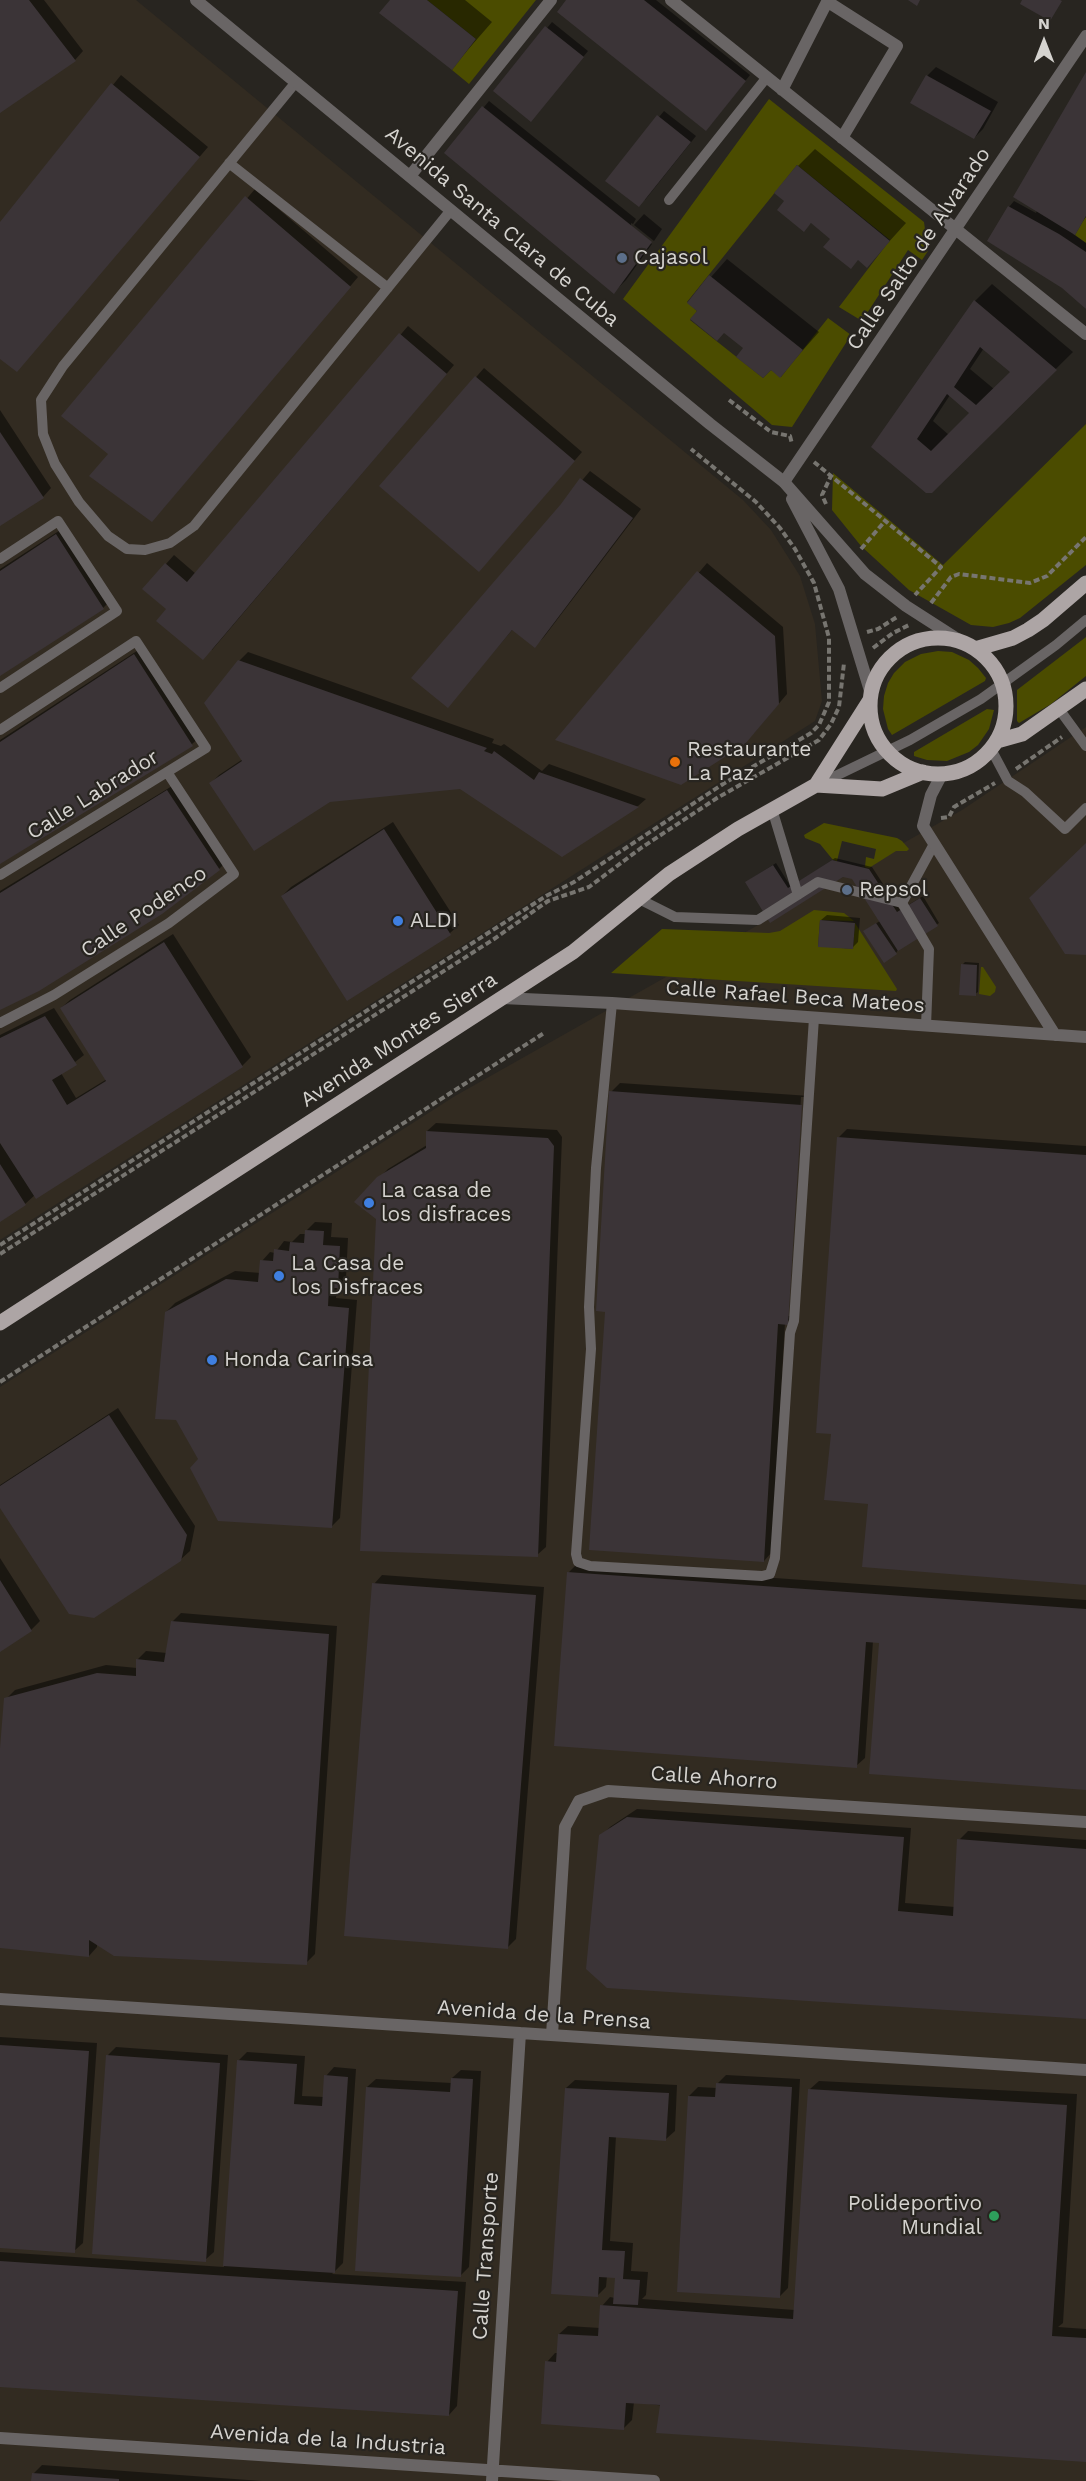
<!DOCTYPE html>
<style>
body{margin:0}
#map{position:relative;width:1086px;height:2481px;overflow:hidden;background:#282520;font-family:"Work Sans",sans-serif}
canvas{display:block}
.north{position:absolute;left:1014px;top:12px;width:60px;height:60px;-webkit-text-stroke:4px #282520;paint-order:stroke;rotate:0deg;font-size:16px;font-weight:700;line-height:24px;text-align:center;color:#d5d3cf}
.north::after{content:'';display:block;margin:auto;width:21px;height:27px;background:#d5d3cf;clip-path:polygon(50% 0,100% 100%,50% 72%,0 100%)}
</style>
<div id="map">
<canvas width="1086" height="2481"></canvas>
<div class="north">N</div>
</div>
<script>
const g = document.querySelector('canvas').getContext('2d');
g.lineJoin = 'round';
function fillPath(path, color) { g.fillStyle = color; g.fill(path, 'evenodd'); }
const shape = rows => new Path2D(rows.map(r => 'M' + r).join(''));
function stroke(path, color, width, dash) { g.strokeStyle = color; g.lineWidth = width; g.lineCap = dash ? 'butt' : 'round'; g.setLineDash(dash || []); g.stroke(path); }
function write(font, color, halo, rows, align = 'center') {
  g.font = font + ' "Work Sans",sans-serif'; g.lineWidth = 4.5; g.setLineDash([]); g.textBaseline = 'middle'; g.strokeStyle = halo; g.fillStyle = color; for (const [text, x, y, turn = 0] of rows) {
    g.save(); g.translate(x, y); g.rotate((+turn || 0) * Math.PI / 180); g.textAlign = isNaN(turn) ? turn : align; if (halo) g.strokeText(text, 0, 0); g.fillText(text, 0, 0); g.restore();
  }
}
fillPath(shape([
 [0,0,136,0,743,500,771,530,800,576,815,624,822,701,815,721,0,1240],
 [1086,727,1086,2481,0,2481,0,1387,455,1096,962,810]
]), '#322b21');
fillPath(shape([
 [427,0,536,0,469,84,452,70,476,39],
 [769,99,924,222,928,251,922,260,908,250,862,321,839,307,890,240,797,165,687,302,697,311,690,320,763,378,771,370,781,377,828,318,851,335,792,427,772,425,623,299],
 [1086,216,1086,243,1075,235],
 [1086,424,1086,565,1020,618,1009,623,993,627,971,625,909,590,861,546,832,510,833,473,943,565],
 [1086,637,1086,676,1051,704,1019,723,1017,721,1017,690],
 [938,651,952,652,969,660,978,668,986,678,985,681,892,735,888,729,883,709,884,696,888,683,894,673,905,662,921,654],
 [987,709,994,710,989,729,978,745,969,752,947,761,927,760,914,756,914,752],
 [824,823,897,838,902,841,909,849,907,851,896,851,869,868,865,867,866,857,874,859,876,849,842,841,837,861,833,860,820,844,805,838,804,835],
 [814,910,844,913,854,921,820,920,818,946,853,949,855,923,897,989,896,991,611,973,662,929,769,933,780,931],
 [981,967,983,967,996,987,995,992,990,996,979,994]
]), '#4b4c00');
fillPath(shape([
 [0,0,44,0,83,51,75,60,0,111],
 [392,0,465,0,492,22,452,68],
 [568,0,656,0,750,75,712,123],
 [552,22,588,51,537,114,495,91],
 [936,67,998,102,983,129,974,138,912,102,928,75],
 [121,75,208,147,17,370,0,357,0,224],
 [1086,75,1086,217,1073,234,1086,243,1086,309,1009,207,1014,201,1036,213],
 [489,101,636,219,633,224,631,223,631,227,652,244,626,280,614,292,446,153],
 [664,111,696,136,645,200,659,117],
 [815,149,906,223,867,266,812,222,804,230,786,201,798,166],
 [255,189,358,277,160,512,110,454,63,416],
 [644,214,662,229,654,241,634,225],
 [727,259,819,332,780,376,689,302],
 [992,284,1073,352,932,491,873,447,975,301],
 [984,348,1012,372,994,389,970,369],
 [950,395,972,412,949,435,933,421],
 [408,326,454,365,212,650,168,609,166,564,174,555,196,574],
 [484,368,582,452,488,561,382,486],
 [0,410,51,488,43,497,0,525],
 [590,471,641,509,544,637,535,646,513,629,448,706,562,504],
 [65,527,112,599,103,608,0,675,0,569],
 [707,563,783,627,787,694,754,733,558,739],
 [143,647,201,736,192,744,0,862,0,740],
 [248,652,494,739,492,743,501,746,504,744,542,771,549,764,646,799,638,806,562,856,460,788,211,783,219,775,243,759,239,661],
 [177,783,227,861,219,869,0,1009,0,891],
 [393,822,459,925,450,933,347,999,282,896,291,887],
 [835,858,872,867,900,910,923,896,939,923,898,950,896,953,867,929,880,921,853,878,843,875,770,921,749,880,776,863,791,887],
 [827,915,860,918,858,942,853,947,821,920],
 [173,934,251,1057,242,1066,35,1195,25,1204,0,1220,0,1035,54,1008,84,1055,61,1073,76,1098,107,1079,61,1008,70,1000],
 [965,962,979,963,978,992,975,994,962,965],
 [620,1083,810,1096,796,1315,785,1323,772,1552,764,1561,607,1311,611,1092],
 [801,1097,804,1097,790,1316,787,1316],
 [436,1123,557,1130,562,1137,546,1547,537,1555,377,1219,356,1202,388,1169,427,1145,427,1131],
 [847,1129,1086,1146,1086,1583,869,1502,832,1433,838,1138],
 [315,1222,332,1223,331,1237,348,1238,346,1278,337,1287,336,1298,357,1300,340,1518,331,1527,200,1459,166,1312,175,1303,235,1271,261,1273,262,1261,270,1252,275,1253,284,1241,292,1242,300,1234,306,1234,307,1230],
 [118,1408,195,1526,190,1551,180,1560,0,1505,0,1485],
 [0,1558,40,1621,31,1630,0,1650],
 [577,1564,1086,1600,1086,1788,880,1642,873,1641,865,1758,856,1766,568,1573],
 [382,1575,544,1587,516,1939,508,1947,374,1584],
 [181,1613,337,1626,315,1954,306,1963,97,1943,97,1947,89,1956,0,1946,0,1765,6,1699,15,1690,106,1665,137,1668,137,1660,146,1651,167,1653,172,1622],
 [637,1809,911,1828,905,1903,955,1907,959,1840,968,1831,1086,1840,1086,2018,601,1836,610,1827],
 [0,2037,97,2043,83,2243,74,2251,0,2246],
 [116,2047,228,2055,214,2252,205,2260,108,2055],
 [247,2052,305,2056,302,2096,324,2097,326,2076,334,2067,356,2069,343,2263,332,2274,466,2282,457,2406,449,2415,0,2385,0,2252,224,2267,238,2061],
 [461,2070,481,2071,469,2267,460,2276,367,2087,376,2079,452,2083,452,2078],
 [726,2075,800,2079,788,2288,779,2297,689,2096,698,2087,717,2088,717,2084],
 [575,2080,677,2085,675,2131,666,2139,616,2136,610,2241,633,2243,631,2271,648,2272,646,2295,642,2299,795,2310,810,2089,819,2081,1077,2094,1063,2323,1058,2327,1086,2329,1086,2461,634,2402,632,2420,624,2428,547,2362,555,2353,558,2353,559,2334,568,2326,600,2328,602,2306,610,2297,615,2298,617,2277,607,2276,606,2287,597,2296,566,2088],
 [42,2465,262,2481,33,2481,33,2474]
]), '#0007');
fillPath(shape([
 [0,0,29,0,76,61,0,113],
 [390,0,427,0,476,39,452,70,379,13],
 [566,0,644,0,746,81,706,131,557,12],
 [908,0,920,0,917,6],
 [1022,0,1060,0,1062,1,1050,21,1020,4],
 [545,26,584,57,531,122,493,91],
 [1086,72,1086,216,1075,235,1013,197],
 [926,75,991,111,974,139,910,103],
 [111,83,200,157,17,372,0,359,0,222],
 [482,106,652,242,614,294,444,153],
 [657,115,691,142,639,207,605,181],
 [797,165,890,241,867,268,858,260,851,269,823,247,830,239,811,223,804,232,777,210,784,201,774,193],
 [245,196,351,287,152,522,89,476,108,454,61,416],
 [1008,206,1059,234,1086,252,1086,309,1062,288,987,241],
 [709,275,803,350,780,378,771,370,763,378,736,357,743,348,724,333,717,341,690,319,697,311,687,303],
 [974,300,1057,370,932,493,926,493,871,447],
 [980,347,1010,372,976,405,954,387],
 [947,394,969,413,931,451,917,439],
 [399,333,447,374,203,660,156,621,166,609,142,589,165,563,187,582],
 [475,376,575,461,479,572,379,486],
 [0,432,44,498,0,526],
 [580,478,633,518,535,648,512,630,448,708,411,678,561,504],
 [56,534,104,609,0,676,0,571],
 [697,571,775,636,779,704,745,744,681,785,555,740],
 [134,654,193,746,0,864,0,742],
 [238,660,487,748,484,751,492,754,494,751,534,780,539,772,639,807,562,857,460,789,330,802,254,851,209,783,242,761,204,703],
 [167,790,220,870,162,914,39,991,0,1010,0,893],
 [384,829,451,935,347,1001,281,896],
 [1086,843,1086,955,1065,954,1029,898],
 [832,860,869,869,897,912,920,898,938,926,898,951,852,879,843,877,770,923,745,882,773,865,788,888],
 [820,920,855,923,853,949,818,947],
 [876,923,897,954,884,963,863,931],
 [164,942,243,1067,36,1199,0,1143,0,1038,45,1016,77,1065,52,1080,67,1105,106,1081,60,1008],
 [961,964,977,965,976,996,959,995],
 [609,1091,802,1105,788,1325,778,1324,764,1562,589,1550,605,1312,596,1311],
 [426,1131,548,1138,554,1146,538,1557,360,1551,376,1219,354,1202,377,1177,426,1148],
 [837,1137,1086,1155,1086,1585,862,1567,868,1504,824,1500,831,1434,816,1433],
 [0,1164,26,1205,0,1222],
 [305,1230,324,1231,323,1245,340,1246,338,1288,329,1288,328,1306,349,1308,332,1528,218,1521,190,1468,198,1459,176,1420,155,1419,165,1312,226,1279,258,1282,260,1260,273,1261,274,1249,289,1251,290,1242,304,1243],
 [109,1415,187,1535,181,1561,94,1618,69,1614,0,1508,0,1486],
 [567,1572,1086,1609,1086,1790,869,1774,879,1643,866,1642,857,1768,554,1746],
 [0,1580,32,1631,0,1652],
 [372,1583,536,1595,508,1949,344,1936],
 [171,1621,329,1634,307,1965,114,1956,89,1940,89,1957,0,1948,0,1748,4,1698,97,1673,136,1676,136,1659,164,1662],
 [627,1817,904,1837,898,1911,953,1916,957,1839,1086,1849,1086,2019,607,1988,586,1969,599,1835],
 [0,2045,89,2051,75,2253,0,2248],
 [106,2055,220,2063,206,2262,92,2254],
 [237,2060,297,2064,294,2104,322,2106,324,2075,348,2077,335,2273,223,2266],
 [451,2078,473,2079,461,2277,355,2271,366,2087,450,2092],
 [716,2083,792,2087,780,2298,677,2292,688,2096,715,2097],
 [565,2088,669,2093,666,2141,609,2137,602,2250,625,2251,623,2279,640,2280,638,2305,613,2304,615,2278,599,2277,598,2297,551,2294],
 [808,2089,1067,2105,1052,2336,1086,2338,1086,2462,656,2433,660,2405,626,2403,624,2430,541,2424,545,2361,556,2362,558,2334,598,2336,600,2305,793,2319],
 [0,2261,458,2291,449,2416,0,2387],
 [32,2473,119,2479,119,2481,31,2481]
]), '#3b3437');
stroke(shape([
 [729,400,771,432,790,436,792,444],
 [814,462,831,476],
 [826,504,822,495,831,476,941,567,915,595],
 [861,549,885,521],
 [931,603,951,577,959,574,1030,583,1047,576,1086,537],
 [867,632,878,629,897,617],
 [873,648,893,633,909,625],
 [1016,769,1062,737],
 [941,818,949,817,954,807,995,783],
 [0,1245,546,896,574,882,723,784,811,733,819,725,829,702,829,638,814,583,795,549,780,528,756,502,691,449],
 [0,1254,494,939,548,901,589,887,641,848,717,798,819,740,831,724,839,707,844,663],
 [0,1382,544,1033]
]), '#777570', 4, [6, 3]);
stroke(shape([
 [296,82,63,366,41,400,43,434,55,464,79,502,108,536,127,549,145,550,170,543,194,526,451,210],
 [229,163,388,288],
 [669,200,767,77],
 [0,559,58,521,117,611,0,688],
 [1059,709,1086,746],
 [0,730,136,641,206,748,0,875],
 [991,749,1008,781,1025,792,1065,829,1086,808],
 [819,784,910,740,981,699,1056,645,1086,620],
 [772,809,798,895],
 [637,898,675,917,758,920,818,882,902,903],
 [612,1003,596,1168,589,1307,591,1349,576,1554,578,1562,590,1566,762,1576,770,1574,775,1558,790,1333,794,1321,814,1018],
 [0,1023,54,995,169,923,234,874,167,772],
 [926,1026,929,949,902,903,934,844]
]), '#696565', 10);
stroke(shape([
 [671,0,1086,334],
 [828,2,897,46,842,138],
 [782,90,828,0],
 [410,176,551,0],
 [784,482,1086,36],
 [942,774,931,795,923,826,1055,1035],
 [502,998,612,1003,1086,1037],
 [0,1999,1086,2070],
 [552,2035,565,1827,579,1801,608,1791,1086,1822],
 [0,2438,654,2481],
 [492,2481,520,2033]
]), '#696565', 12);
stroke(shape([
 [196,0,710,424,784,482,865,574,906,606,962,642],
 [792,499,839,589,871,694]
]), '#696565', 12);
stroke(shape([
 '870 706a68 68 0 1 1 136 0a68 68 0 1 1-136 0Z',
 [975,649,1013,638,1028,630,1043,620,1086,583],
 [997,741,1022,734,1086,689],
 [816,785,882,789,923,772],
 [0,1323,573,952,669,874,738,829,816,785,870,700]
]), '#ada5a5', 15);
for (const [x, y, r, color] of [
 [622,258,6,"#5c6f8a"],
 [675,762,6,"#e8710a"],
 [847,890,6,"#5c6f8a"],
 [398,921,6,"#3f7fe0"],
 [369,1203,6,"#3f7fe0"],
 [279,1276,6,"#3f7fe0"],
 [212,1360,6,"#3f7fe0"],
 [994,2216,6,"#2e9e5b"]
]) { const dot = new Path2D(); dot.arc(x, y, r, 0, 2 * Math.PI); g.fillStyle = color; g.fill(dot); stroke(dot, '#282520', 2); }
write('21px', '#d5d3cf', '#282520', [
 ["Avenida Santa Clara de Cuba",502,227,40],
 ["Calle Salto de Alvarado",919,249,-56],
 ["Calle Labrador",93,795,-32],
 ["Calle Podenco",144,912,-34],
 ["Calle Rafael Beca Mateos",795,997,4],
 ["Avenida Montes Sierra",399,1040,-33],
 ["Calle Ahorro",714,1778,4],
 ["Avenida de la Prensa",544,2015,4],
 ["Calle Transporte",486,2256,-86],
 ["Avenida de la Industria",328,2440,4]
]);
write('21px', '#d5d3cf', '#282520', [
 ["Cajasol",634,258],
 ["Restaurante",687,750],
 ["La Paz",687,774],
 ["Repsol",859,890],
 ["ALDI",410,921],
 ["La casa de",381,1191],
 ["los disfraces",381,1215],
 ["La Casa de",291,1264],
 ["los Disfraces",291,1288],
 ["Honda Carinsa",224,1360],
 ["Polideportivo",982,2204,"right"],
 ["Mundial",982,2228,"right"]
], 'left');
</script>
